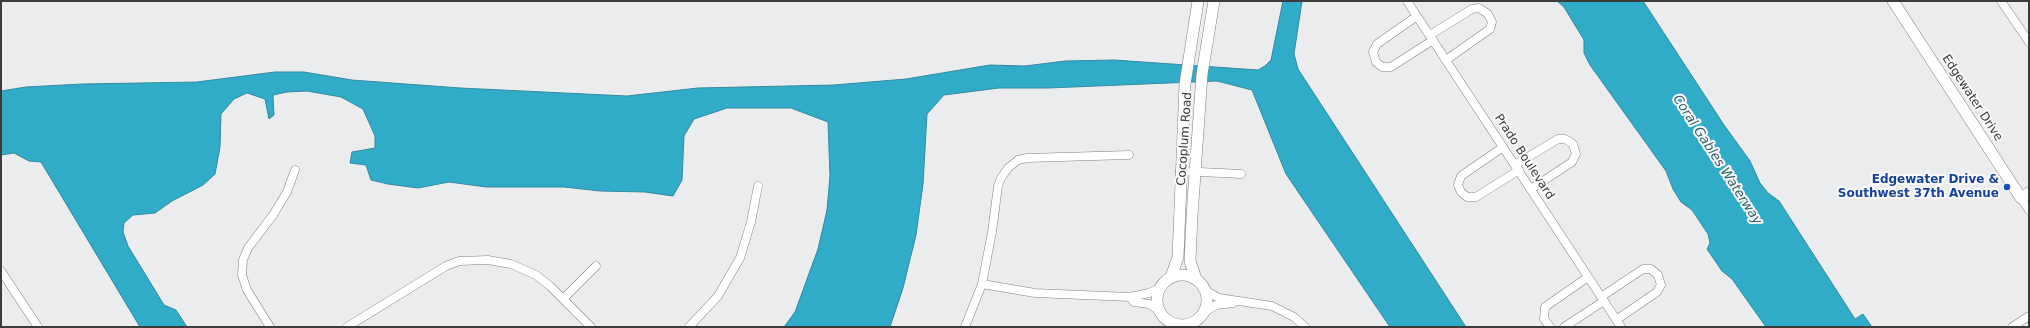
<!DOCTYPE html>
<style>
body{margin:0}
#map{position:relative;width:2030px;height:328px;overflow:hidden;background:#ebeced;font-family:"DejaVu Sans",sans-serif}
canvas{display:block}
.frame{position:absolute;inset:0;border:2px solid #3b3c3c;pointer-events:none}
</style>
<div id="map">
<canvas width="2030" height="328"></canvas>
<div class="frame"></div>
</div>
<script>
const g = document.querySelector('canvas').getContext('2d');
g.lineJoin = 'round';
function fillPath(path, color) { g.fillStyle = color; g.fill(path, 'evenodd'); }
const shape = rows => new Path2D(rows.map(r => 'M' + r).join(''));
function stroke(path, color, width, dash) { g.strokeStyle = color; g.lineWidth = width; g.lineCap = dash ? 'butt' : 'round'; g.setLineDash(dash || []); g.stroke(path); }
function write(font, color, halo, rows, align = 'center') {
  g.font = font + ' "DejaVu Sans",sans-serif'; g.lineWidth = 4; g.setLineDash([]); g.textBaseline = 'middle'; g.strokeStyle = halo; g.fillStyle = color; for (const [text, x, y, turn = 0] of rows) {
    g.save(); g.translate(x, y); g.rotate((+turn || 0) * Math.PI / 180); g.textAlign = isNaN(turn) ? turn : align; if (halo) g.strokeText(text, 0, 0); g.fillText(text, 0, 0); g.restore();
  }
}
const water = shape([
 [1283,1,1302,1,1294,54,1298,69,1466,327,1390,327,1286,174,1252,90,1217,81,1048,88,999,88,944,95,927,114,923,184,916,235,903,288,890,327,784,327,795,312,818,249,827,210,830,176,828,122,791,108,727,108,694,119,684,136,682,180,673,196,645,192,600,191,564,187,486,187,449,182,418,188,388,184,371,180,366,165,350,163,352,152,375,148,375,136,363,109,341,97,307,91,287,92,273,95,274,115,269,119,265,99,247,93,234,99,221,114,220,147,215,174,203,185,172,201,155,213,133,215,124,223,123,232,128,246,164,305,176,310,187,327,140,327,41,162,29,161,14,153,1,155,1,91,26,87,83,84,197,82,275,72,304,72,352,80,460,88,627,96,698,88,834,85,906,79,990,65,1025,66,1065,61,1114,60,1258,70,1265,66,1271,60,1283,1],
 [1557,1,1643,1,1724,125,1750,161,1760,183,1768,193,1779,201,1855,319,1863,314,1872,327,1766,327,1732,279,1722,271,1707,249,1710,243,1708,234,1692,210,1681,202,1673,189,1666,171,1590,65,1584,53,1584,40,1564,7,1557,1]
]);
fillPath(water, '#30acc9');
stroke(water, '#338a9f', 1);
const street = shape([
 [1407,1,1621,327],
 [2001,1,2029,42],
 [1417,16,1377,44,1373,52,1376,62,1382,67,1391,67,1433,40],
 [1430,35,1472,9,1479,8,1488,14,1492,22,1490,29,1446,60],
 [1503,147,1461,176,1458,185,1461,192,1467,197,1476,197,1519,170],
 [1515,165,1558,139,1565,139,1573,144,1576,154,1572,162,1531,189],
 [1180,171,1241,174],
 [2021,198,2029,210],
 [1,271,38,327],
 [982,284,1035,293,1130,297,1149,293,1160,288],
 [1206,291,1219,298,1272,306,1294,317,1305,327],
 [1130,297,1134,302,1149,304,1159,310],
 [1601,297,1643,269,1651,269,1658,275,1661,285,1657,292,1616,320],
 [563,299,596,266],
 [1203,313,1216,305,1233,303],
 [270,327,247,290,242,275,243,260,248,248,273,215,287,192,295,170],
 [347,327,446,266,459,261,488,260,511,264,536,275,550,286,591,327],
 [689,327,718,296,740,258,751,222,758,186],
 [965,327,982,284,992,232,998,186,1001,178,1008,168,1018,160,1027,158,1129,155],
 [1550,327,1544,319,1545,307,1588,277],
 [1564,327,1604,301],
 [2012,327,2029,316]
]);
const secondary = shape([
 [1893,1,2021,198,2029,193],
 '1157 300a25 25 0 1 1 50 0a25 25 0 1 1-50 0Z',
 [1171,277,1178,257,1185,84,1198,1],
 [1196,279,1190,261,1192,216,1202,74,1214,1]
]);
stroke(street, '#808081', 9);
stroke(secondary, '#808081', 12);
stroke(street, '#fff', 8);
stroke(secondary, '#fff', 11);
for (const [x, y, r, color] of [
 [2007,187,4,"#1a4fb4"]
]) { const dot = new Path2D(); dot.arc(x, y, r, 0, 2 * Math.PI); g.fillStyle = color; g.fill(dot); stroke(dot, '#f9f9fa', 1.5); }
write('12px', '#3b3c3c', '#f9f9fa', [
 ["Edgewater Drive",1972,98,57],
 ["Cocoplum Road",1185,139,-86],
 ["Prado Boulevard",1524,157,57]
]);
write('bold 12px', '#164399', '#f9f9fa', [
 ["Edgewater Drive &",1999,180],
 ["Southwest 37th Avenue",1999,194]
], 'right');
write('italic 13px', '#2e5f6c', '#f9f9fa', [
 ["Coral Gables Waterway",1717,160,57]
]);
</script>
